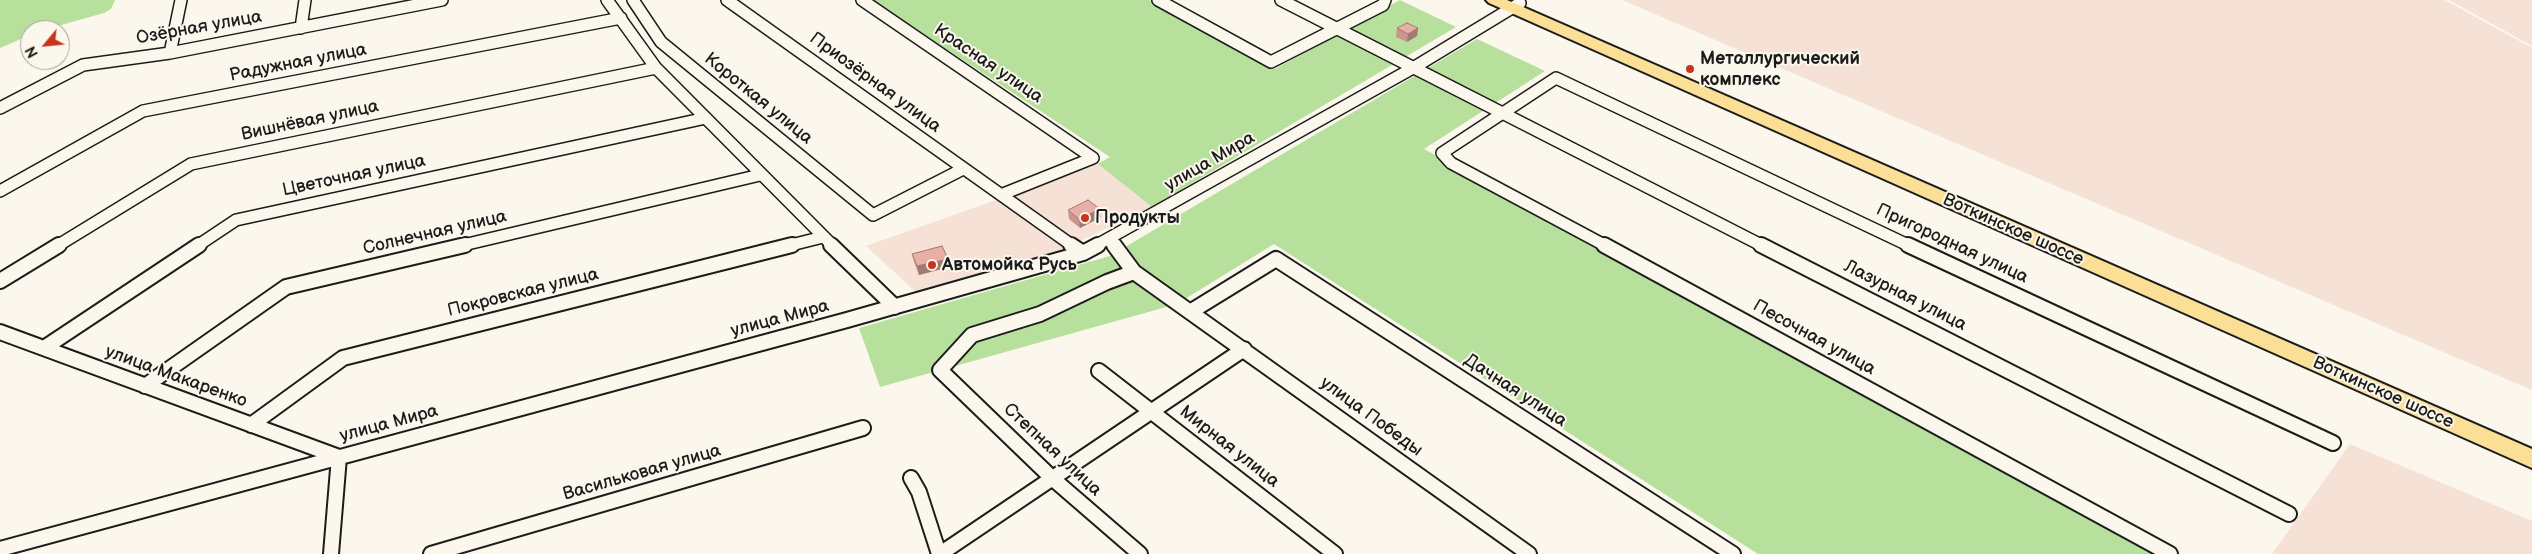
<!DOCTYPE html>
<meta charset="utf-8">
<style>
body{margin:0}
#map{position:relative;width:2532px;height:554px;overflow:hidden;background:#fbf7ec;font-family:"Balsamiq Sans",sans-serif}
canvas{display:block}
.north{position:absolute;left:20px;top:20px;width:50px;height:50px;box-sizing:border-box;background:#fbf7ec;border:1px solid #a29f99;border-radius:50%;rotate:242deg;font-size:14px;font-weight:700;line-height:20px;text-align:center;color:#1c1c1c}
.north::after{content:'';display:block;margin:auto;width:18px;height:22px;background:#c8321e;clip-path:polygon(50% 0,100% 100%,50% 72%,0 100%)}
</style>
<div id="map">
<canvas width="2532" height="554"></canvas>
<div class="north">N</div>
</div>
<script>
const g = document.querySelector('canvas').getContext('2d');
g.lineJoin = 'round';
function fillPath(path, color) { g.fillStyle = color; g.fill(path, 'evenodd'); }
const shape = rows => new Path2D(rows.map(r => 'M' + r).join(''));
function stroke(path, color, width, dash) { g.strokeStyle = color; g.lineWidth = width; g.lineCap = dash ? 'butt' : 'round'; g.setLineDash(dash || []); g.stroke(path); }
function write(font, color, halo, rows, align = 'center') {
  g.font = font + ' "Balsamiq Sans",sans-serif'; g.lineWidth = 4; g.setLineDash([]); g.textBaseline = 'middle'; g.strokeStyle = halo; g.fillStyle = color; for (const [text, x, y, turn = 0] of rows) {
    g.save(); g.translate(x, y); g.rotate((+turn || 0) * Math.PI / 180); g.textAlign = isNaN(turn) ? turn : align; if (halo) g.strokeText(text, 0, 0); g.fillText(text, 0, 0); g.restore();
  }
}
fillPath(shape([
 [1622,0,2445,0,2532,48,2532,390],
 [2449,0,2532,0,2532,46],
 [1098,164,1152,207,1061,250,917,293,866,246],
 [2350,444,2532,521,2532,554,2272,554]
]), '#f6e1d6');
fillPath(shape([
 [0,0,115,0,111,9,104,13,43,30,30,30,30,35,0,48],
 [872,0,1149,0,1275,69,1400,0,1456,27,1152,207,1098,164,1110,157],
 [1477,39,1545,71,1424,149,2166,554,1758,554,1274,244,1177,304,880,387,859,328,1110,256]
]), '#b6e09c');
const minorFar1 = shape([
 [607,0,656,68,833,246],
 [633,0,661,42,873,215,963,169],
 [727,0,1073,246],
 [862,0,1093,158,1003,194],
 [1158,0,1271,62,1383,5,1385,0],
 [1281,0,1763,246],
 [301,28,305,0],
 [170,53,181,0],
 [0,108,83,65,170,53,442,0],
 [0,191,143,111,621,18],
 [1110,240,1115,246],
 [57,246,191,164,656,68],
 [197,246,236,220,706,118],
 [459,246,760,175],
 [787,246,823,237],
 [1095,246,1413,68,1520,3],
 [1606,246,1451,163,1442,153,1556,78,1910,246]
]);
const minor = shape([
 [831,245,895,307],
 [1071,245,1083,253],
 [1114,245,1134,272,1529,554],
 [1604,245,2170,554],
 [1761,245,2289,514],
 [1908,245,2333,443],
 [1134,272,1107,282,1040,314,972,335,940,370,1052,478,1140,554],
 [0,281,59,245],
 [1190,312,1276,259,1733,554],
 [0,332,339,457],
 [44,348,199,245],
 [1099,371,1335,554],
 [145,386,286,287,465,245],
 [251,425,343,358,792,245],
 [911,478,919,492,939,554],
 [0,549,847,320,1083,253,1098,245],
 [331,554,339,457],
 [431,554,863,428],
 [940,554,1244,349]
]);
const primary = shape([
 [1486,0,1507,0,2532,449,2532,468,1489,3,1486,0]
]);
stroke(minorFar1, '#1c1c1c', 14);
stroke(minor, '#1c1c1c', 18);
stroke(primary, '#1c1c1c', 4);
stroke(minorFar1, '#fbf7ec', 11);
stroke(minor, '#fbf7ec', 14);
fillPath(primary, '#fbdf96');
fillPath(shape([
 [1397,28,1418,28,1417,36,1407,42,1396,37],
 [1068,210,1101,217,1080,228,1069,219],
 [912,254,949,267,919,275,914,262]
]), '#c8968d');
fillPath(shape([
 [1418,28,1417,36,1407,42,1408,34],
 [1100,209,1101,217,1080,228,1079,219],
 [948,259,949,267,919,275,917,266]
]), '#a37a73');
const building = shape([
 [1407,23,1418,28,1408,34,1397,28,1407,23],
 [1088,200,1100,209,1079,219,1068,210,1088,200],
 [942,246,948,259,917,266,912,254,942,246]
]);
fillPath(building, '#e9afa4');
stroke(building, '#a37a73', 1);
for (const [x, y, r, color] of [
 [1690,69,5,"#c8321e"],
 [1085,218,5,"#c8321e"],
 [932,265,5,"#c8321e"]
]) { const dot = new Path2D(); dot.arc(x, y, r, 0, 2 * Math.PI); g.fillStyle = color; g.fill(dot); stroke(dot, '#fbf7ec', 2); }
write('18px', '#1c1c1c', '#fbf7ec', [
 ["Озёрная улица",199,28,-10],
 ["Радужная улица",298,63,-11],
 ["Красная улица",988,64,34],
 ["Приозёрная улица",875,83,36],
 ["Короткая улица",758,99,39],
 ["Вишнёвая улица",310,121,-12],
 ["улица Мира",1210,162,-30],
 ["Цветочная улица",354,176,-12],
 ["Воткинское шоссе",2013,230,24],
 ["Солнечная улица",435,233,-13],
 ["Пригородная улица",1952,244,25],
 ["Покровская улица",523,293,-14],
 ["Лазурная улица",1905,296,27],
 ["улица Мира",780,319,-15],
 ["Песочная улица",1814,338,29],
 ["улица Макаренко",176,377,20],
 ["Дачная улица",1515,391,33],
 ["Воткинское шоссе",2383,393,24],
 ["улица Победы",1371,417,36],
 ["улица Мира",389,424,-15],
 ["Мирная улица",1229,447,38],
 ["Степная улица",1052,450,43],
 ["Васильковая улица",642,473,-16]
]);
write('bold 18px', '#1c1c1c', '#fbf7ec', [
 ["Металлургический",1700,59],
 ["комплекс",1700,80],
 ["Продукты",1095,218],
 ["Автомойка Русь",942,265]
], 'left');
</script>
